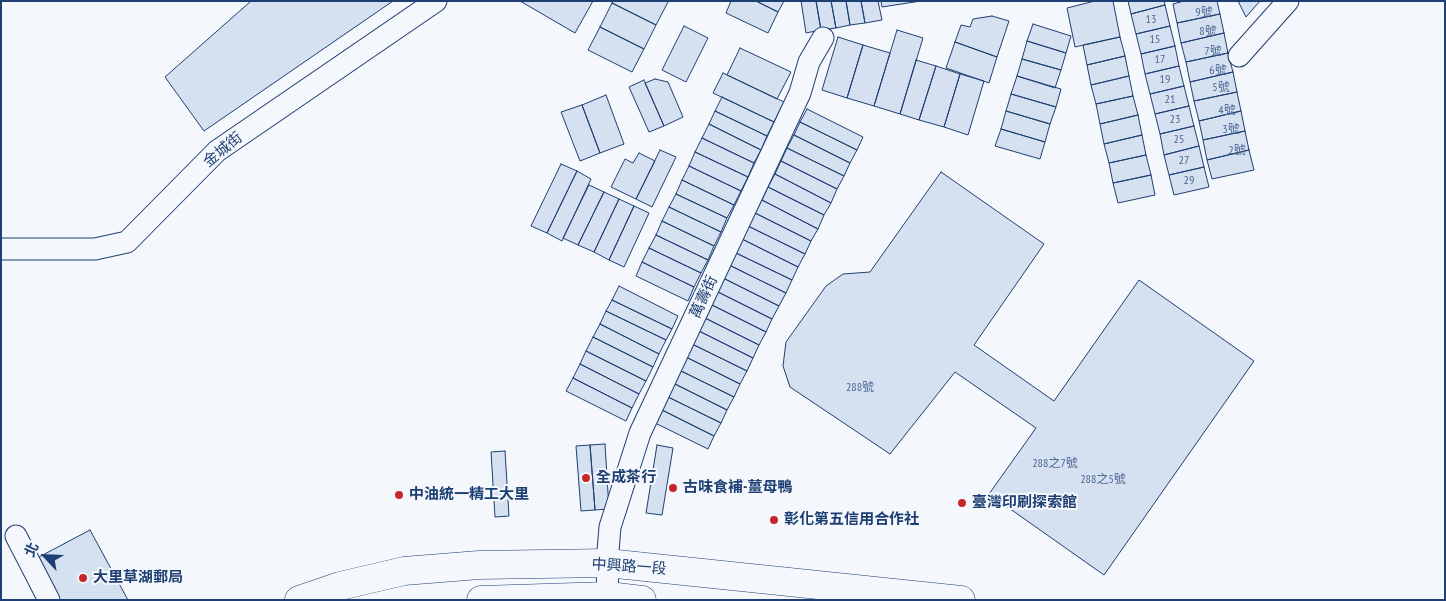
<!DOCTYPE html>
<meta charset="utf-8">
<style>
body{margin:0}
#map{position:relative;width:1446px;height:601px;overflow:hidden;background:#f4f7fb;font-family:"PT Sans Narrow","Noto Sans TC",sans-serif}
canvas{display:block}
.frame{position:absolute;inset:0;border:2px solid #1d3f73;pointer-events:none}
.north{position:absolute;left:20px;top:531px;width:50px;height:50px;-webkit-text-stroke:4px #f4f7fb;paint-order:stroke;rotate:295deg;font-size:14px;font-weight:700;line-height:20px;text-align:center;color:#1d3f73}
.north::after{content:'';display:block;margin:auto;width:18px;height:22px;background:#1d3f73;clip-path:polygon(50% 0,100% 100%,50% 72%,0 100%)}
</style>
<div id="map">
<canvas width="1446" height="601"></canvas>
<div class="frame"></div>
<div class="north">北</div>
</div>
<script>
const g = document.querySelector('canvas').getContext('2d');
g.lineJoin = 'round';
function fillPath(path, color) { g.fillStyle = color; g.fill(path, 'evenodd'); }
const shape = rows => new Path2D(rows.map(r => 'M' + r).join(''));
function stroke(path, color, width, dash) { g.strokeStyle = color; g.lineWidth = width; g.lineCap = dash ? 'butt' : 'round'; g.setLineDash(dash || []); g.stroke(path); }
function write(font, color, halo, rows, align = 'center') {
  g.font = font + ' "PT Sans Narrow","Noto Sans TC",sans-serif'; g.lineWidth = 4; g.setLineDash([]); g.textBaseline = 'middle'; g.strokeStyle = halo; g.fillStyle = color; for (const [text, x, y, turn = 0] of rows) {
    g.save(); g.translate(x, y); g.rotate((+turn || 0) * Math.PI / 180); g.textAlign = isNaN(turn) ? turn : align; if (halo) g.strokeText(text, 0, 0); g.fillText(text, 0, 0); g.restore();
  }
}
const building = shape([
 [251,1,393,1,204,131,165,77,251,1],
 [520,1,593,1,575,33,520,1],
 [613,1,666,1,668,2,656,25,612,3,613,1],
 [731,1,756,1,778,12,768,33,726,13,731,1],
 [756,1,784,1,778,12,756,1],
 [801,1,816,1,821,30,806,33,801,1],
 [816,1,831,1,836,28,821,30,816,1],
 [831,1,846,1,850,25,836,28,831,1],
 [846,1,861,1,865,23,850,25,846,1],
 [861,1,878,1,882,20,865,23,861,1],
 [881,1,921,1,882,7,881,1],
 [1095,1,1113,1,1120,37,1075,47,1067,8,1095,1],
 [1128,1,1164,1,1165,5,1131,14,1128,1],
 [1184,1,1217,1,1220,14,1177,23,1173,4,1184,1],
 [1238,1,1260,1,1246,17,1238,1],
 [612,3,656,25,644,49,600,27,612,3],
 [1165,5,1170,26,1136,34,1131,14,1165,5],
 [1220,14,1224,33,1181,43,1177,23,1220,14],
 [992,16,1009,21,997,57,955,42,961,25,970,27,973,19,992,16],
 [1033,24,1071,36,1066,53,1027,41,1033,24],
 [684,26,708,38,686,82,662,70,684,26],
 [1170,26,1175,46,1141,54,1136,34,1170,26],
 [600,27,644,49,632,72,588,50,600,27],
 [897,30,923,38,900,114,874,106,897,30],
 [1224,33,1228,53,1186,62,1181,43,1224,33],
 [838,37,863,45,847,98,822,90,838,37],
 [1120,37,1125,56,1087,65,1083,45,1120,37],
 [1027,41,1066,53,1061,70,1022,59,1027,41],
 [955,42,997,57,989,83,946,68,955,42],
 [863,45,890,53,874,106,847,98,863,45],
 [1175,46,1179,66,1145,74,1141,54,1175,46],
 [740,48,791,72,777,99,727,75,740,48],
 [1228,53,1233,72,1190,82,1186,62,1228,53],
 [1125,56,1129,76,1091,85,1087,65,1125,56],
 [1022,59,1061,70,1055,88,1017,76,1022,59],
 [916,60,936,66,919,120,900,114,916,60],
 [936,66,960,74,944,127,919,120,936,66],
 [1179,66,1184,86,1150,94,1145,74,1179,66],
 [1233,72,1237,92,1194,101,1190,82,1233,72],
 [723,73,784,102,774,122,713,93,723,73],
 [960,74,984,81,968,135,944,127,960,74],
 [1017,76,1061,89,1056,107,1011,94,1017,76],
 [1129,76,1133,96,1096,104,1091,85,1129,76],
 [655,79,668,82,683,117,664,126,645,83,655,79],
 [644,80,664,126,649,132,629,87,644,80],
 [1184,86,1189,106,1155,114,1150,94,1184,86],
 [1237,92,1241,111,1199,121,1194,101,1237,92],
 [1011,94,1056,107,1050,124,1006,111,1011,94],
 [606,95,624,144,600,153,582,105,606,95],
 [1133,96,1138,115,1100,124,1096,104,1133,96],
 [722,97,774,122,767,136,715,111,722,97],
 [582,105,600,153,580,161,561,112,582,105],
 [1189,106,1194,126,1160,134,1155,114,1189,106],
 [807,109,863,137,857,150,800,122,807,109],
 [715,111,767,136,761,150,709,124,715,111],
 [1006,111,1050,124,1045,142,1001,129,1006,111],
 [1241,111,1245,131,1203,140,1199,121,1241,111],
 [1138,115,1142,135,1104,144,1100,124,1138,115],
 [800,122,857,150,850,163,794,135,800,122],
 [709,124,761,150,754,163,702,138,709,124],
 [1194,126,1199,146,1164,155,1160,134,1194,126],
 [1001,129,1045,142,1040,159,995,146,1001,129],
 [1245,131,1249,150,1207,160,1203,140,1245,131],
 [794,135,850,163,844,176,787,148,794,135],
 [1142,135,1146,155,1109,163,1104,144,1142,135],
 [702,138,754,163,748,177,695,152,702,138],
 [1199,146,1204,167,1169,175,1164,155,1199,146],
 [787,148,844,176,837,189,781,161,787,148],
 [660,150,676,157,652,207,636,199,660,150],
 [1249,150,1254,170,1212,179,1207,160,1249,150],
 [695,152,748,177,741,191,689,166,695,152],
 [639,153,655,161,636,199,611,187,625,159,633,163,639,153],
 [1146,155,1151,175,1113,183,1109,163,1146,155],
 [781,161,837,189,831,203,775,174,781,161],
 [561,164,577,171,547,233,531,226,561,164],
 [689,166,741,191,734,205,682,180,689,166],
 [1204,167,1209,187,1174,195,1169,175,1204,167],
 [577,171,591,179,562,241,547,233,577,171],
 [941,172,1044,244,974,345,1054,401,1139,280,1254,361,1104,575,989,494,1036,428,955,372,890,454,790,387,783,366,786,342,826,286,843,274,870,272,941,172],
 [775,174,831,203,824,215,768,187,775,174],
 [1151,175,1155,195,1118,203,1113,183,1151,175],
 [682,180,734,205,727,218,676,194,682,180],
 [589,185,604,192,578,245,563,238,589,185],
 [768,187,824,215,818,229,762,200,768,187],
 [604,192,619,199,594,252,578,245,604,192],
 [676,194,727,218,721,232,669,207,676,194],
 [619,199,634,206,609,260,594,252,619,199],
 [762,200,818,229,811,241,755,213,762,200],
 [634,206,649,213,624,267,609,260,634,206],
 [669,207,721,232,714,246,662,221,669,207],
 [755,213,811,241,805,254,748,226,755,213],
 [662,221,714,246,708,260,656,235,662,221],
 [748,226,805,254,798,267,742,239,748,226],
 [656,235,708,260,701,273,649,248,656,235],
 [742,239,798,267,792,280,736,253,742,239],
 [649,248,701,273,694,287,642,262,649,248],
 [736,253,792,280,786,293,729,265,736,253],
 [642,262,694,287,688,301,636,276,642,262],
 [729,265,786,293,779,306,723,278,729,265],
 [723,278,779,306,772,319,716,291,723,278],
 [619,286,678,316,672,329,612,300,619,286],
 [716,291,772,319,766,332,710,304,716,291],
 [612,300,672,329,666,340,606,311,612,300],
 [710,304,766,332,759,345,703,317,710,304],
 [606,311,666,340,659,354,600,324,606,311],
 [703,317,759,345,753,358,697,330,703,317],
 [600,324,659,354,653,367,593,337,600,324],
 [697,330,753,358,747,371,690,343,697,330],
 [593,337,653,367,646,381,586,351,593,337],
 [690,343,747,371,740,384,684,356,690,343],
 [586,351,646,381,639,394,580,364,586,351],
 [684,356,740,384,734,397,677,369,684,356],
 [580,364,639,394,632,408,573,378,580,364],
 [677,369,734,397,727,410,671,382,677,369],
 [573,378,632,408,626,421,566,391,573,378],
 [671,382,727,410,721,423,664,395,671,382],
 [664,395,721,423,714,436,658,408,664,395],
 [658,408,714,436,708,449,651,421,658,408],
 [605,444,609,509,595,510,590,445,605,444],
 [590,445,595,510,581,511,576,446,590,445],
 [657,445,673,448,662,515,646,513,657,445],
 [505,451,509,516,495,517,491,452,505,451],
 [90,530,128,600,60,600,39,557,90,530]
]);
fillPath(building, '#d5e0f0');
stroke(building, '#1d3f73', 1);
const street = shape([
 [1239,56,1288,1],
 [1,249,95,249,127,242,217,151,436,1],
 [16,536,49,600],
 [608,600,607,563,610,527,640,433,800,93,809,62,823,38]
]);
const primary = shape([
 [299,600,340,586,404,571,479,565,607,563,961,600],
 [481,600,608,596,642,600]
]);
stroke(street, '#1d3f73', 23);
stroke(primary, '#1d3f73', 29);
stroke(street, '#f4f7fb', 21);
stroke(primary, '#f4f7fb', 28);
for (const [x, y, r, color] of [
 [586,478,5,"#c62828"],
 [673,488,5,"#c62828"],
 [399,495,5,"#c62828"],
 [962,503,5,"#c62828"],
 [774,520,5,"#c62828"],
 [83,578,5,"#c62828"]
]) { const dot = new Path2D(); dot.arc(x, y, r, 0, 2 * Math.PI); g.fillStyle = color; g.fill(dot); stroke(dot, '#f4f7fb', 2); }
write('12px', '#4b6792', null, [
 ["9號",1204,13],
 ["13",1151,20],
 ["8號",1208,32],
 ["15",1155,40],
 ["7號",1213,52],
 ["17",1160,60],
 ["6號",1218,71],
 ["19",1165,80],
 ["5號",1221,88],
 ["21",1170,100],
 ["4號",1227,111],
 ["23",1175,120],
 ["3號",1231,130],
 ["25",1179,140],
 ["2號",1237,151],
 ["27",1184,161],
 ["29",1189,181],
 ["288號",860,388],
 ["288之7號",1055,464],
 ["288之5號",1103,480]
]);
write('15px', '#1d3f73', '#f4f7fb', [
 ["金城街",223,150,-39],
 ["萬壽街",704,297,-65],
 ["中興路一段",629,567,4]
]);
write('bold 15px', '#1d3f73', '#f4f7fb', [
 ["全成茶行",596,478],
 ["古味食補-薑母鴨",683,488],
 ["中油統一精工大里",409,495],
 ["臺灣印刷探索館",972,503],
 ["彰化第五信用合作社",784,520],
 ["大里草湖郵局",93,578]
], 'left');
</script>
